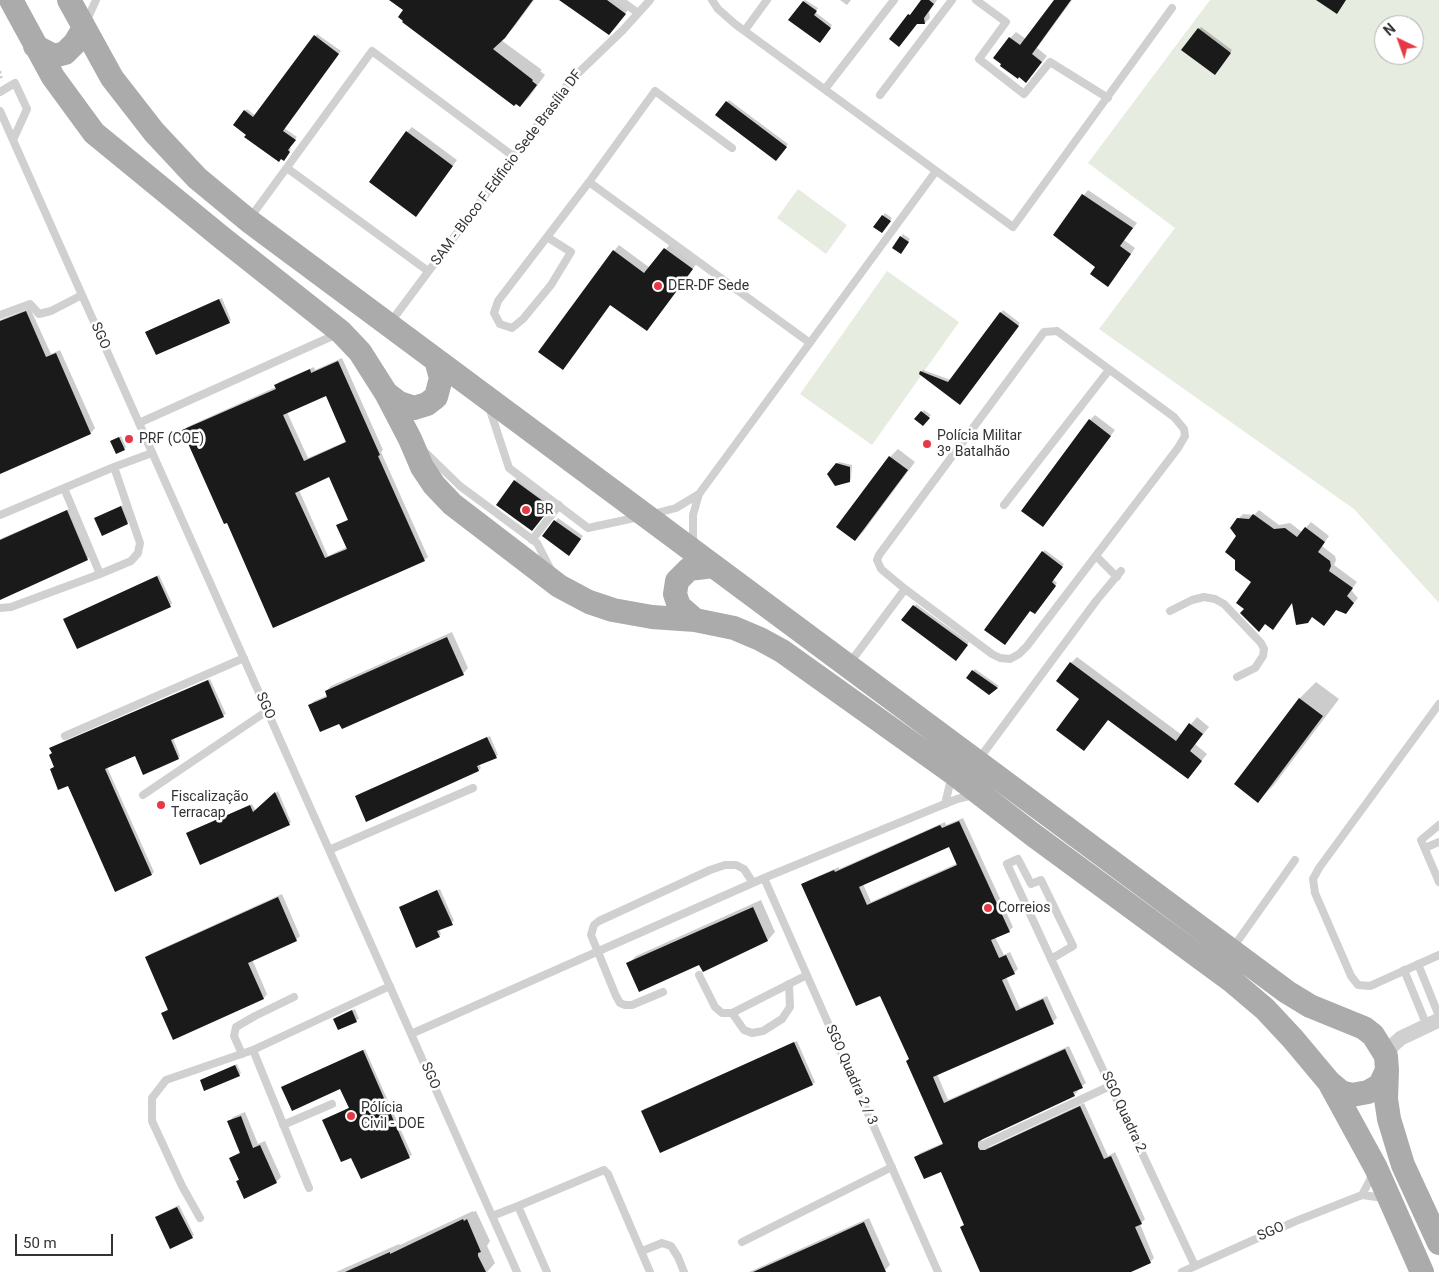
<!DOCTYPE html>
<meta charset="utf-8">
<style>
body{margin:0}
#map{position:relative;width:1439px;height:1272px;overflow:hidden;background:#fff;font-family:Roboto,sans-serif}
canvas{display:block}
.north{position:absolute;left:1374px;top:15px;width:50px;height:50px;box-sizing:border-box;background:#fff;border:1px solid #adadad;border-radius:50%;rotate:318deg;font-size:14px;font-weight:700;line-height:20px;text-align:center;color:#333}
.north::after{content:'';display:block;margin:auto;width:18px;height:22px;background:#e63946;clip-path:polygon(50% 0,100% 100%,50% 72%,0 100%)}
.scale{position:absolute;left:15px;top:1234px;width:98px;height:22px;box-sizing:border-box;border:2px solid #333;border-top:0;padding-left:6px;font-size:15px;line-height:18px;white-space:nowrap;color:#333;-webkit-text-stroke:4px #fff;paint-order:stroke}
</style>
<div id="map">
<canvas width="1439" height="1272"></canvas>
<div class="north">N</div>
<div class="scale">50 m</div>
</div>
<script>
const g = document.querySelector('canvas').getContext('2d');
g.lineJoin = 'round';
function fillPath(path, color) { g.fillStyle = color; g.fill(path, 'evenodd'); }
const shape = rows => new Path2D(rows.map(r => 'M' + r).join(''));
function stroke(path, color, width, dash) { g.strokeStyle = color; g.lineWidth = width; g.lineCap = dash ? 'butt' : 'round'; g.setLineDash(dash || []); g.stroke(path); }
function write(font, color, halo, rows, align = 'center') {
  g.font = font + ' Roboto,sans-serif'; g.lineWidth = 5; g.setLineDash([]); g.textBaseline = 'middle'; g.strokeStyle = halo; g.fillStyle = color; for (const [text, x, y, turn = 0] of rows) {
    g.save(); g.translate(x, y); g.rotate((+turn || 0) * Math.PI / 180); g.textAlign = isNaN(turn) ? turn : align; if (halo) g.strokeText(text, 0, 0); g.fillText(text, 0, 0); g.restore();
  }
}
fillPath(shape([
 [1210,0,1439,0,1439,603,1354,509,1099,329,1175,228,1088,163],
 [1384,25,1414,25,1414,55,1384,55],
 [798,189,847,225,826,254,777,218],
 [887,271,959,322,872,445,800,394]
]), '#e6ecdf');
fillPath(shape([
 [412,0,534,0,514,27,501,40,542,70,540,71,545,75,529,97,520,106],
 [562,0,615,0,628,10,613,30],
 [805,0,818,8,815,12,832,25,822,39,803,2],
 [840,0,851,0,847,5],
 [922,0,937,0,929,12,930,18,925,23,918,22],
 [1055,0,1072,0,1037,48,1047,56,1032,75,1010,38,1016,32,1026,39],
 [1201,27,1232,50,1217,71,1199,29],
 [317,34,341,51,284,128,297,137,289,147,291,149,286,157,248,135,245,111,247,109,256,116],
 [729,100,788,144,778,157,727,102],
 [412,127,457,160,421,210,407,132],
 [1088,190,1137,223,1124,240,1135,248,1113,280,1054,234],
 [885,213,892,218,884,230,875,227],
 [903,234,910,239,903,250,893,247],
 [671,243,697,263,652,324,647,330,611,304,568,363,614,251,619,245,650,268],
 [222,298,231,320,229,322,149,330],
 [30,308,51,354,60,350,95,428,91,433,0,473,0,320],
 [1003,310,1020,323,962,401,921,372,923,370,951,380],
 [342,358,383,450,381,452,428,557,424,560,274,627,227,522,184,431,187,427,276,387,276,386,279,382,314,367,315,370],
 [326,394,347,441,308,458,287,412],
 [330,476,349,519,337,526,347,547,328,556,299,490],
 [924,410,931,415,923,424,916,419],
 [1095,415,1115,430,1043,525,1090,420],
 [121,436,126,447,124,449,111,441],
 [898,449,915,462,863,532,855,540,890,457],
 [839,462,852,465,851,479,849,481,837,464],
 [517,478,552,504,534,528,497,505],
 [123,505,129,521,127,523,96,518],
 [69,509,90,557,0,598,0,539],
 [1259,510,1279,525,1290,523,1302,532,1311,522,1329,536,1322,546,1335,556,1336,560,1334,565,1357,582,1351,590,1358,598,1346,613,1337,609,1324,624,1293,602,1278,623,1246,608,1253,582,1238,536,1238,519,1243,514,1254,515],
 [558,518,583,536,572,551,544,536],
 [1045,550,1064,564,1053,579,1057,583,1037,611,1043,552],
 [159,575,172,603,170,606,65,619],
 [916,604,969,642,958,657,903,620],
 [452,632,468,668,463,674,340,722,309,706,314,701,328,695,326,691,331,686],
 [1077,657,1182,735,1197,717,1209,727,1195,744,1207,754,1188,778,1081,699,1071,663],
 [975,669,999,686,997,687,968,678],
 [210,679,226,714,173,738,180,756,178,758,136,755,107,767,154,872,152,874,69,784,51,769,55,766,51,748],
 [1316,682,1339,699,1274,785,1258,801,1235,784,1300,698],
 [490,736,498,755,479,764,481,768,479,770,367,820,356,796,359,794],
 [278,791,291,822,289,824,189,832,252,804,256,811],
 [963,818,1013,927,1009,931,995,937,1004,955,1010,952,1018,969,1014,973,1006,977,1020,1008,1047,996,1057,1018,1053,1022,937,1074,948,1100,1069,1046,1086,1083,1078,1089,1078,1091,1074,1095,982,1138,981,1143,984,1146,990,1147,1084,1103,1108,1156,1115,1152,1145,1219,1140,1224,1154,1258,1150,1262,1128,1272,982,1272,965,1224,941,1170,916,1157,920,1153,943,1143,907,1061,910,1058,881,994,803,885,807,881,839,867,839,869,945,822,946,825],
 [949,845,958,863,871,902,863,884],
 [440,889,454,921,439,929,441,934,439,936,400,907],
 [282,894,300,936,297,939,252,959,267,994,264,998,174,1038,163,1013,169,1008,146,958,150,954],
 [761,900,775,932,768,940,700,964,628,964,636,956],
 [355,1009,359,1019,338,1029,334,1019],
 [797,1041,815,1082,813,1084,660,1152,642,1111,644,1109],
 [365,1049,412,1155,362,1178,352,1157,324,1120,350,1107,341,1087,282,1087],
 [237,1064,241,1073,239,1075,201,1080],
 [245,1112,258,1144,265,1141,281,1177,276,1182,244,1197,237,1181,240,1178,231,1158,241,1151,229,1122,233,1117],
 [179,1205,194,1235,192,1237,159,1215],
 [473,1211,473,1212,476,1211,490,1241,487,1246,495,1263,487,1272,336,1272,399,1244,400,1245],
 [869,1218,890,1265,885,1270,879,1272,749,1272]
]), '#0003');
fillPath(shape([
 [389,0,533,0,505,38,493,49,533,80,532,81,537,85,520,107,516,104,514,106,402,22,403,21,398,17,403,10],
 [559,0,607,0,626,14,609,35],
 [921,0,929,0,934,4,924,18,925,24,917,24,899,47,889,39,908,14,910,15],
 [1054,0,1071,0,1032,54,1042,62,1026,83,1019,77,1018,79,1000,66,1001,64,993,58,1009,37,1020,45],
 [1316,0,1346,0,1337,14],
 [803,1,817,11,814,15,831,28,820,43,788,20],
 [1198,28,1231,53,1215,75,1181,50],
 [314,35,339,54,283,131,296,140,288,150,290,152,284,161,281,159,279,162,244,137,246,135,233,125,244,110,253,117],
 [726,101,787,147,776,161,715,115],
 [406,131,453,166,416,217,369,182],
 [1082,194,1133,228,1120,246,1131,254,1108,287,1090,274,1095,267,1053,235],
 [882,215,891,221,882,233,873,227],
 [900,236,909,242,901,254,892,248],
 [664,248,693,269,647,331,610,305,563,370,538,352,613,250,644,273],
 [219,299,230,323,156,355,145,332],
 [26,311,46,357,56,353,91,434,0,474,0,321],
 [1000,312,1019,326,960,405,919,374,920,371,948,382],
 [338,361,380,455,378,456,425,561,273,628,227,523,224,524,182,430,276,389,274,385,310,369,311,373],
 [326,396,346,442,304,461,283,415],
 [329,477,348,520,336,525,347,549,325,558,295,493],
 [921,411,930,418,923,426,914,419],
 [1089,419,1111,436,1043,527,1021,511],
 [119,437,125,450,116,454,110,441],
 [889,456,908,470,855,541,836,527],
 [836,463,850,467,850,482,835,486,827,474],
 [514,480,551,507,532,531,496,505],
 [121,506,128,524,102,536,94,518],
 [67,510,88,560,0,600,0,540],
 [1253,514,1274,529,1285,528,1297,537,1305,527,1325,542,1318,552,1330,561,1331,566,1329,571,1353,588,1347,596,1354,603,1346,614,1336,610,1324,626,1312,617,1308,623,1296,625,1292,603,1273,630,1265,624,1259,632,1240,613,1244,609,1236,603,1251,582,1235,570,1235,560,1225,552,1236,536,1230,528,1237,518,1249,519],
 [554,520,581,539,569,556,542,536],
 [1042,551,1063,567,1052,582,1056,586,1035,614,1030,611,1005,645,984,630],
 [157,576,171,607,77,649,63,619],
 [913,605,968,645,956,661,901,620],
 [447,637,464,675,342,729,339,724,320,732,308,705,327,697,325,691],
 [1070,662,1176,741,1189,723,1203,734,1190,751,1202,761,1188,779,1108,720,1084,751,1056,730,1079,699,1056,681],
 [972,670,998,688,989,695,966,678],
 [208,680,224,717,171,740,179,759,143,775,135,756,105,769,152,875,115,892,68,786,58,790,50,769,54,767,49,755,52,753,49,748],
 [1299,698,1323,716,1258,803,1234,784],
 [487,737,497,758,477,766,479,771,366,822,355,796],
 [275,792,290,825,200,865,186,833,250,805,253,812],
 [959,821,1010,932,991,940,999,958,1006,955,1015,974,1002,980,1016,1011,1043,999,1054,1024,933,1077,944,1103,1065,1049,1083,1088,1073,1092,1075,1096,981,1140,978,1142,978,1147,980,1150,985,1150,1080,1106,1104,1159,1111,1156,1142,1224,1135,1227,1151,1263,1131,1272,980,1272,960,1227,964,1225,941,1172,924,1179,914,1157,943,1144,906,1061,909,1059,880,996,856,1006,801,884,834,870,835,872,940,825,942,828],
 [949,847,957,865,867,905,859,887],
 [437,890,453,925,437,931,440,937,416,948,399,907],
 [278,897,297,941,248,963,264,999,173,1040,161,1013,168,1010,145,957],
 [753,907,768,941,703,972,699,965,639,992,626,963],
 [352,1010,357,1022,338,1030,333,1019],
 [794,1042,813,1085,660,1153,641,1111],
 [363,1050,410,1158,361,1179,351,1158,341,1162,322,1120,349,1108,340,1089,292,1111,281,1087],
 [235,1065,240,1076,204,1091,200,1080],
 [241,1116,253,1148,260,1145,277,1183,244,1199,236,1181,239,1180,229,1158,240,1153,227,1121],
 [177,1207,193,1238,170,1249,155,1217],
 [463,1219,464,1221,467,1219,481,1252,478,1253,478,1256,486,1272,345,1272,390,1252,390,1254],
 [864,1222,886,1272,753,1272,825,1240]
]), '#1a1a1a');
stroke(shape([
 [0,71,2,81]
]), '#cdcdcd', 2.5, [2.5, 2.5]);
stroke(shape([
 [620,0,638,13],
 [712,0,718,9,735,24,1013,227,1172,8],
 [976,0,1006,22,979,59,1024,94,1050,62,1108,98],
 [86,22,96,0],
 [745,30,767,0],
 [825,89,894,0],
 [0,92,15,83,27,109,13,140],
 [880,95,952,0],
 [0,111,517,1272],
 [287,168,428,271],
 [589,182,655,91,732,148],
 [250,218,372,51,513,156],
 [547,237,571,252,551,285,523,319,512,328,500,324,494,313,498,301,547,237,589,182,810,343],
 [0,315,30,304,39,314,51,311,82,295],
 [390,323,571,80,623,30,650,0],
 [1057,331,1174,417,1184,429,1185,436,1178,448,1027,646,1019,654,1010,659,1000,658,992,654,905,589,881,569,877,560,879,555,1044,332,1057,331],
 [489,407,509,468,588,528,639,517],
 [139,423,337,334],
 [425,452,460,486,537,543,550,568],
 [64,488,100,574],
 [1004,505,1109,370],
 [653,514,676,508,699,494],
 [0,515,114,467,152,453],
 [532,540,559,505],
 [696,544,693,539,693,515,699,494,936,171],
 [1096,556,1117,577],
 [0,608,11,607,100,574,131,561,138,553,140,543,114,467],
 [1170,611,1192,600,1204,597,1215,599,1224,604,1261,643,1264,649,1263,656,1255,668,1237,677],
 [849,664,905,589],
 [1439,704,1319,868,1313,879,1315,893,1351,976,1358,985,1370,986,1439,955],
 [65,736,244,658],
 [979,759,1096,601,1121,571],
 [143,795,267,711],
 [945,804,952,775],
 [1439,825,1421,840,1439,882],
 [1425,848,1439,842],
 [329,850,473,788],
 [764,878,938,1272],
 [1232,949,1295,860],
 [1051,959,1073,946,1041,880,1031,884,1018,859,1007,864,1051,959,1195,1266],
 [1418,964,1439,1016],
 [1404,970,1427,1026],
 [699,975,715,1007,722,1013,732,1013,807,975],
 [663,992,632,1005,625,1005,620,1003,616,996,591,935,594,925,599,921,710,870,725,865,736,865,744,869,753,883],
 [732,1013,744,1030,752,1033,763,1031,782,1019,790,1007,789,984],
 [411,1034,764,878,957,799,973,795],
 [242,1054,234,1036,236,1027,255,1016,294,997],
 [283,1125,332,1104],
 [983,1145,1110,1086],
 [309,1188,253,1050,390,986],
 [1362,1195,1373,1174],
 [492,1216,518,1206],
 [200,1218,182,1186,152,1121,152,1098,166,1080,253,1050],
 [742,1242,892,1167],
 [642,1251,662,1243,671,1246,678,1257,684,1272],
 [547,1272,518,1206,604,1170,608,1174,650,1272],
 [1182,1272,1296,1221,1362,1195,1384,1198]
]), '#d0d0d0', 8);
stroke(shape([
 [1386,1056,1392,1046,1401,1038,1439,1020]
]), '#d0d0d0', 15);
stroke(shape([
 [11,0,53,77,94,133,221,237,341,332,360,352,386,393,410,439,422,467,434,485,452,504,559,586,589,602,613,610,652,617,695,620,734,628,760,639,782,651,953,773,1032,834,1232,981,1265,1009,1293,1039,1329,1082,1376,1168,1422,1272],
 [69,0,112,78,154,132,197,178,249,221,1287,992,1310,1006,1364,1028,1373,1035,1386,1056,1387,1070,1386,1099,1389,1119,1403,1165,1439,1243],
 [35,46,54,56,65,53,75,43,84,28],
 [386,393,399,403,414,408,427,404,436,397,441,378,436,360],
 [695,620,679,606,675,594,677,581,689,569,713,566],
 [1329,1082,1341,1092,1352,1095,1368,1092,1380,1085,1387,1070]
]), '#ababab', 24);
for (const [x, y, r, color] of [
 [658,286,5,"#e63946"],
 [129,439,5,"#e63946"],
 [927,444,5,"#e63946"],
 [526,510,5,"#e63946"],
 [161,805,5,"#e63946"],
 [988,908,5,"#e63946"],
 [351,1116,5,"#e63946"]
]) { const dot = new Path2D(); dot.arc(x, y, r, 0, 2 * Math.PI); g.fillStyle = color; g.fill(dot); stroke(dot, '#fff', 2); }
write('14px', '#333', '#fff', [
 ["SAM - Bloco F Edificio Sede Brasília DF",507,168,-53],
 ["SGO",100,336,66],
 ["SGO",265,706,66],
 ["SGO Quadra 2 / 3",851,1075,66],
 ["SGO",430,1076,66],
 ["SGO Quadra 2",1123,1112,65],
 ["SGO",1271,1232,-24]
]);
write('14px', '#333', '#fff', [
 ["DER-DF Sede",668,286],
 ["Polícia Militar",937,436],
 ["3º Batalhão",937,452],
 ["PRF (COE)",139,439],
 ["BR",536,510],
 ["Fiscalização",171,797],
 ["Terracap",171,813],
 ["Correios",998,908],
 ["Pólícia",361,1108],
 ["Civil - DOE",361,1124]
], 'left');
</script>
